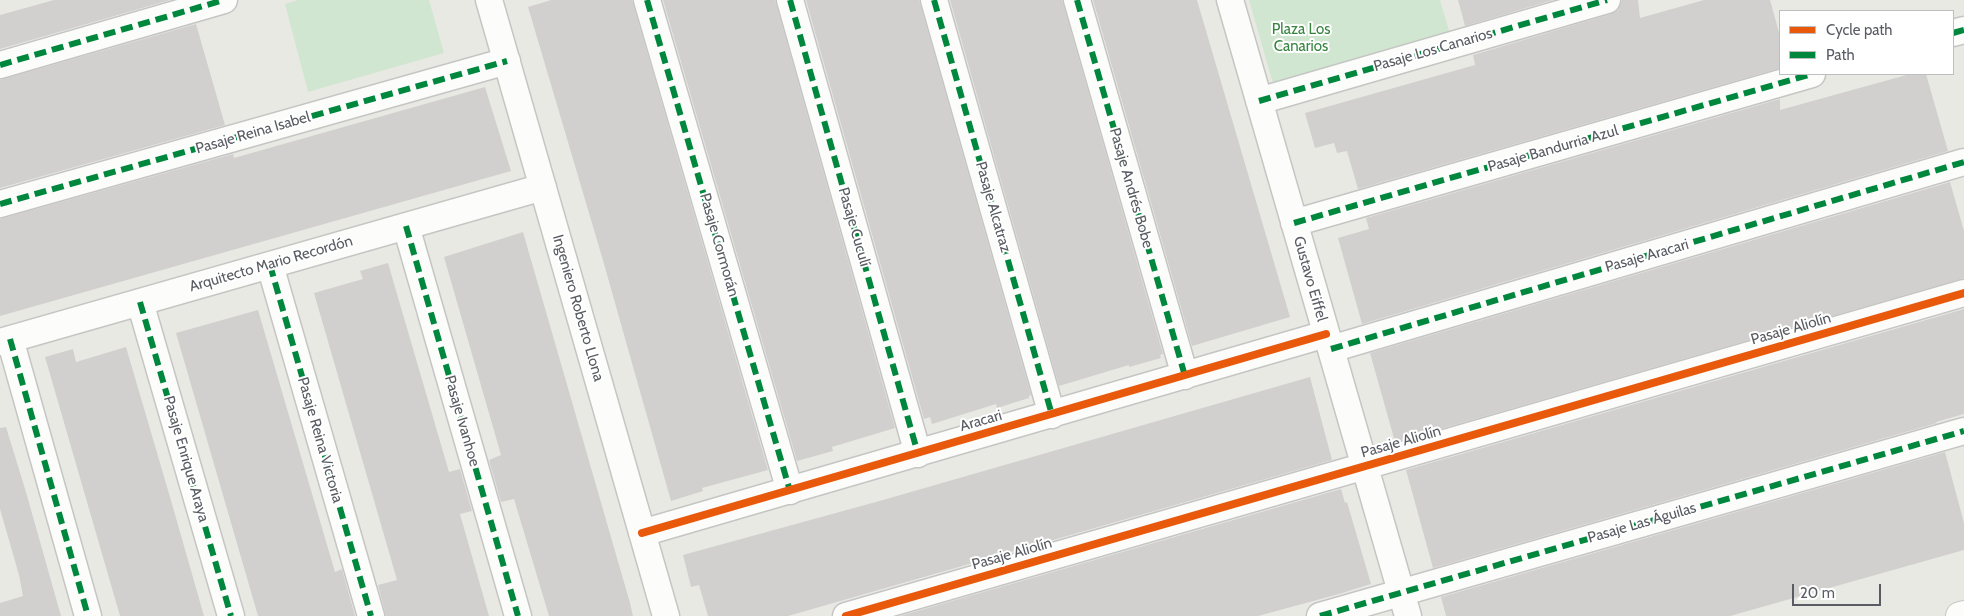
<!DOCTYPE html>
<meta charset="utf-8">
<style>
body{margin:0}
#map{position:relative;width:1964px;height:616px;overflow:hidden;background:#e9e9e4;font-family:Cabin,sans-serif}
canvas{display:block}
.legend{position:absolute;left:1779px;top:10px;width:175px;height:65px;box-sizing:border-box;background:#fff;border:1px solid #bdbec0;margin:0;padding:6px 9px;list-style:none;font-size:15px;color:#595c62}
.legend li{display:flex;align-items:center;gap:10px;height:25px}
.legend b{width:25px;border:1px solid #bdbec0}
.scale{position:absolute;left:1792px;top:584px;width:89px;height:22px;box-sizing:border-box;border:2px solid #595c62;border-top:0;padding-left:6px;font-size:15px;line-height:18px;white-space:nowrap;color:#595c62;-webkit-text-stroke:4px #fff;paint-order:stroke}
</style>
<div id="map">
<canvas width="1964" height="616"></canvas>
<ul class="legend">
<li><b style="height:6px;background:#e8590c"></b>Cycle path</li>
<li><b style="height:6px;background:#00873e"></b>Path</li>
</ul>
<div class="scale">20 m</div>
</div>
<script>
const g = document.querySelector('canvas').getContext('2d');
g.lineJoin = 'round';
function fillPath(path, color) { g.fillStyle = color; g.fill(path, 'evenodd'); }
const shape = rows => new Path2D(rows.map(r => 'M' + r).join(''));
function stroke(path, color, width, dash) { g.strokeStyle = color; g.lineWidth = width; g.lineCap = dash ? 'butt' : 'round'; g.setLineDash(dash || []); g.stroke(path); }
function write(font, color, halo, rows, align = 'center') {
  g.font = font + ' Cabin,sans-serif'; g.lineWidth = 4; g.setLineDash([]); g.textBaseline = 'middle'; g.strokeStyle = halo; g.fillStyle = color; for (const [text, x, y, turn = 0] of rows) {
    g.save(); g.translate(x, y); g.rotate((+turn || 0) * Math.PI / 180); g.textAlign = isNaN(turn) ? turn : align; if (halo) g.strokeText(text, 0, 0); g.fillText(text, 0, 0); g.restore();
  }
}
fillPath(shape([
 [298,0,429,0,444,53,308,92,285,4],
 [1249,0,1440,0,1451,37,1274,87]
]), '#d1e6d0');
fillPath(shape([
 [54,0,170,0,0,49,0,15],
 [551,0,632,0,768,470,702,488,703,491,671,501,602,257,528,7],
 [663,0,775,0,895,428,832,447,833,451,797,461],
 [806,0,919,0,1031,395,1029,396,1029,398,997,408,996,404,932,424,930,417,924,419],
 [950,0,1062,0,1163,354,1160,355,1161,358,1129,367,1129,365,1059,386],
 [1093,0,1197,0,1290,317,1192,346],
 [1458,0,1553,0,1465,26],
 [1622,0,1638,0,1640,18,1704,0,1770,0,1780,36,1780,68,1358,189,1347,151,1337,153,1334,143,1315,148,1305,113,1475,65,1473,55,1611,14,1618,10],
 [196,24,225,125,0,188,0,80],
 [1910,74,1926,74,1948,151,1362,324,1338,238,1369,229,1366,218,1780,99,1780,110],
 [485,87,511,171,0,316,0,219,233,154,234,158],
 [1950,182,1964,231,1964,278,1395,442,1370,353],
 [523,232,630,603,633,616,549,616,514,499,501,502,489,460,501,455,444,257],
 [388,263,449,472,460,469,472,511,460,514,489,616,386,616,378,585,397,580,314,293,363,279,360,271],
 [1964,309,1964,414,1936,422,1937,423,1433,568,1406,470],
 [258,310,335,572,342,569,355,616,258,616,176,333],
 [126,347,170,497,204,616,120,616,45,357,73,349,76,362],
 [1310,377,1332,460,788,616,708,616,699,585,691,587,683,555,883,500],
 [6,427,26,492,61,616,0,616,0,603,23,596,19,575,0,509,0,428],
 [1945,452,1964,523,1964,550,1730,616,1446,616,1441,597],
 [1341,489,1345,503,1347,502,1371,584,1339,594,1258,616,900,616]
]), '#d1d0ce');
const street = shape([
 [489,0,666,616],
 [647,0,790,491],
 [790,0,918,454],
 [934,0,1052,415],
 [1077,0,1185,376],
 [1230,0,1408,616],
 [1953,33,1964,30],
 [0,65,224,0],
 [1259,101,1607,0],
 [0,204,507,61],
 [1294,223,1812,74],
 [406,226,518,616],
 [270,265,371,616],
 [140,302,231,616],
 [10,339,88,616],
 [0,342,543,187],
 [1331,349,1964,162],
 [642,533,1326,334],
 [846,616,1964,293],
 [1320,616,1964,431]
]);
const secondary = shape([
 [1960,616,1964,615]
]);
stroke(street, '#c5c6c4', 29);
stroke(secondary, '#c6c6c5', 30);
stroke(street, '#fcfcfb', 26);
stroke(secondary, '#fcfcfb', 28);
stroke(shape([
 [647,0,790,491],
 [790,0,918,454],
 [934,0,1052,415],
 [1077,0,1185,376],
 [1953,33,1964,30],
 [0,65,224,0],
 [1259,101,1607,0],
 [0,204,507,61],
 [1294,223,1812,74],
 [406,226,518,616],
 [270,265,371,616],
 [140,302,231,616],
 [10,339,88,616],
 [1331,349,1964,162],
 [1320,616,1964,431]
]), '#00873e', 6, [12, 6]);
stroke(shape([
 [642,533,1326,334],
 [846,616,1964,293]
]), '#e8590c', 8);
write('15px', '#368440', '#fff', [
 ["Plaza Los",1301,30],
 ["Canarios",1301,47]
]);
write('15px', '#595c62', '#fff', [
 ["Pasaje Los Canarios",1433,50,-16],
 ["Pasaje Reina Isabel",253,133,-16],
 ["Pasaje Bandurria Azul",1553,149,-16],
 ["Pasaje Andrés Bobe",1131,188,74],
 ["Pasaje Alcatraz",993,207,74],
 ["Pasaje Cuculí",854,227,74],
 ["Pasaje Cormorán",719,245,74],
 ["Pasaje Aracari",1647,256,-16],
 ["Arquitecto Mario Recordón",271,264,-16],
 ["Gustavo Eiffel",1310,279,74],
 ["Ingeniero Roberto Llona",578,308,74],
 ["Pasaje Aliolín",1791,329,-16],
 ["Pasaje Ivanhoe",462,421,74],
 ["Aracari",981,421,-16],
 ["Pasaje Reina Victoria",320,440,74],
 ["Pasaje Aliolín",1401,442,-16],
 ["Pasaje Enrique Araya",186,459,74],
 ["Pasaje Las Águilas",1642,523,-16],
 ["Pasaje Aliolín",1012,554,-16]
]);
</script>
